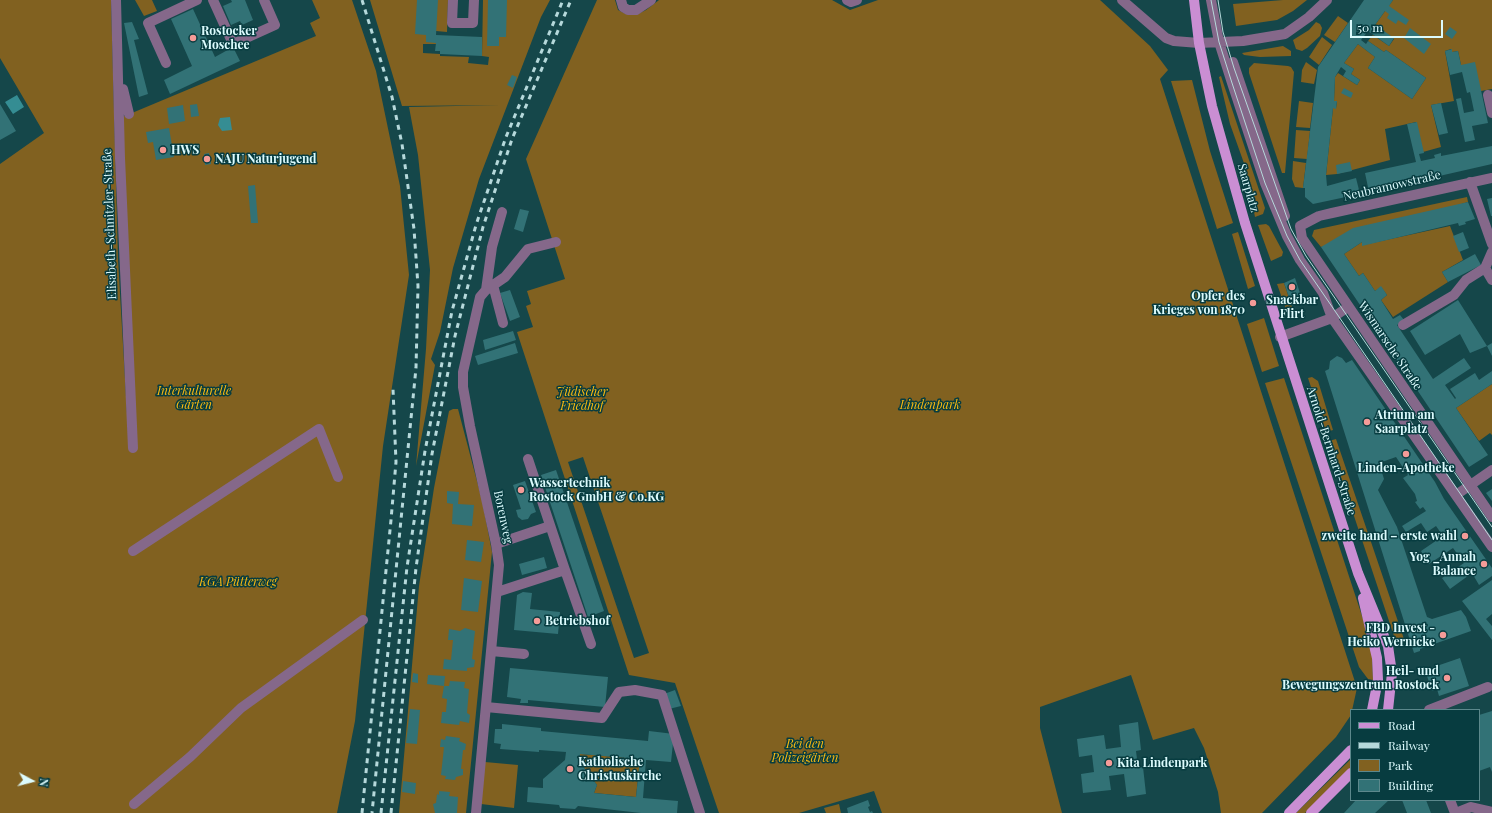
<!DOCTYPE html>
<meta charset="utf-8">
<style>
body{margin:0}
#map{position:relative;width:1492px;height:813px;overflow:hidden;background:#15474a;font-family:"Playfair Display",serif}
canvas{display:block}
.legend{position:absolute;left:1350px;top:709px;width:130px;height:92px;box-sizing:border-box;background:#073c40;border:1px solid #5c888c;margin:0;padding:5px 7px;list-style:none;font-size:12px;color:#dcfbfd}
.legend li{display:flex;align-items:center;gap:8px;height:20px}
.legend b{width:20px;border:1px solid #5c888c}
.north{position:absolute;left:12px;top:761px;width:40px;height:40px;-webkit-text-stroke:3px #073c40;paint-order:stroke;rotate:97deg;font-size:11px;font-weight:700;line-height:16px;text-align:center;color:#dcfbfd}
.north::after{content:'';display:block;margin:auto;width:14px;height:18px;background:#dcfbfd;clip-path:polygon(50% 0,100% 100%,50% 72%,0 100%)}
.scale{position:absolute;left:1350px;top:20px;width:93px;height:18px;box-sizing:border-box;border:2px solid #dcfbfd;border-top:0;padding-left:5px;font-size:12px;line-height:14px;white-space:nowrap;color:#dcfbfd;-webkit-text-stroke:3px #073c40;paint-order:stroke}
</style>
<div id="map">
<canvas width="1492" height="813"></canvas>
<ul class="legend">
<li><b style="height:5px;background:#ca8ed3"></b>Road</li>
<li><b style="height:5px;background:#b6d9db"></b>Railway</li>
<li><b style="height:11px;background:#816120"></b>Park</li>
<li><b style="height:11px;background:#327276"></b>Building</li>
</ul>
<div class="north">N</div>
<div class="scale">50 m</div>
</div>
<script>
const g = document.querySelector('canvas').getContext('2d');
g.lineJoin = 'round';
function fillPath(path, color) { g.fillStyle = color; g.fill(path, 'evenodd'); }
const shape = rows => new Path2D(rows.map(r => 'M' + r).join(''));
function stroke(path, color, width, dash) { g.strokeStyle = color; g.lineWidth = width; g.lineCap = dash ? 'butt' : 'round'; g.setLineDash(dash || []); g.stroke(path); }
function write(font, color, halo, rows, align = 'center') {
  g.font = font + ' "Playfair Display",serif'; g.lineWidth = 3; g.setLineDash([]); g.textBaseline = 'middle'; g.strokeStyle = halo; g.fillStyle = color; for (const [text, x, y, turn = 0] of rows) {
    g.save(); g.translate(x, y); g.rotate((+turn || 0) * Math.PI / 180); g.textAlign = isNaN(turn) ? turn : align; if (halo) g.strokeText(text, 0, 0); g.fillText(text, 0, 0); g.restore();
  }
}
fillPath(shape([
 [0,0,111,0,118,259,129,448,120,118,316,36,310,23,320,18,312,0,352,0,376,71,400,186,409,275,383,446,355,721,337,813,0,813,0,164,44,133,0,58],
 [135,0,152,0,157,11,144,16],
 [370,0,448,0,447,32,436,31,436,44,423,44,423,53,440,54,440,56,469,57,468,63,488,65,489,57,482,56,483,0,550,0,541,17,479,179,453,268,440,332,431,359,435,365,416,466,426,349,430,270,418,155,409,107,501,105,402,106],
 [597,0,615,0,618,10,626,14,636,15,646,10,659,0,832,0,850,10,878,0,1100,0,1150,46,1168,70,1160,79,1357,688,1351,715,1336,737,1262,813,1221,813,1218,792,1204,748,1194,728,1153,740,1131,675,1040,707,1040,728,1062,813,882,813,874,791,799,813,719,813,675,683,629,675,517,332,533,327,526,306,531,304,527,291,565,279,526,159],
 [583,457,649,653,634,658,568,462],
 [1283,0,1307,0,1293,11,1277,20,1236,26,1233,4],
 [1393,0,1492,0,1492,89,1481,91,1461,65,1458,51,1452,52,1451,49,1445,51,1454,101,1431,105,1441,147,1423,152,1416,122,1385,129,1390,160,1337,174,1326,175,1333,108,1336,108,1337,102,1334,101,1335,77,1338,73,1357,85,1360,80,1351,74,1354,69,1344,63,1358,44,1375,57,1368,68,1412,99,1426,78,1386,50,1384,52,1368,41,1373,35,1389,46,1394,39,1375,25],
 [1338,16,1348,23,1335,42,1324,35],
 [1316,22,1320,24,1322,28,1320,36,1307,48,1302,51,1296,49,1293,40,1309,30],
 [1322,37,1332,45,1319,65,1309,57],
 [1283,46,1291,51,1291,56,1260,57,1244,55,1242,53],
 [1306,62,1317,70,1314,84,1301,82,1302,70],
 [1254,63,1288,66,1291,67,1294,72,1285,173,1282,173,1249,73,1249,68],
 [1221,76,1265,208,1263,214,1255,217,1245,166,1230,124,1219,77],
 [1192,80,1210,151,1233,223,1217,229,1171,81],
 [1299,101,1313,103,1310,128,1296,127],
 [1296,130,1310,131,1307,159,1294,158],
 [1293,161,1306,163,1303,188,1295,187,1292,179],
 [1467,197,1468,202,1321,247,1312,236,1314,230],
 [1266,224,1269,226,1283,252,1282,256,1271,261,1258,225],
 [1450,226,1463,260,1442,272,1448,282,1393,317,1381,300,1387,295,1381,287,1375,291,1363,273,1359,276,1344,254,1362,242,1363,245],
 [1238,232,1255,286,1248,289,1232,234],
 [1284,283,1293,310,1287,312,1277,284],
 [1264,318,1279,366,1262,372,1247,324],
 [1312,377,1318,381,1333,430,1326,432,1308,378],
 [1284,378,1363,619,1372,655,1373,680,1368,679,1359,667,1265,383],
 [1492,384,1492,435,1490,433,1479,441,1456,408],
 [453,409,458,409,482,500,492,552,466,813,399,813,419,586,434,488,449,411],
 [1336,439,1405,642,1397,645,1329,441],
 [580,754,640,759,636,797,594,793,597,785,579,761],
 [1351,759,1351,767,1305,813,1296,813],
 [485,762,518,765,514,808,481,804],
 [839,804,841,813,826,813,824,808]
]), '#816120');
fillPath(shape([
 [17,95,24,107,13,114,5,102],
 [230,117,232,130,222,131,218,125,220,118]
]), '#358d93');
fillPath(shape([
 [231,0,245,0,253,20,242,25,240,21,231,25,223,6,232,2],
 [417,0,438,0,436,35,482,37,482,56,440,54,440,51,435,51,436,43,426,42,426,35,415,34],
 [488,0,507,0,506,37,499,37,499,46,487,46],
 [1364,0,1393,0,1389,6,1409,20,1406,25,1398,20,1396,24,1387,18,1389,14,1385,11,1375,25,1394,38,1389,46,1368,31,1361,40,1366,44,1368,41,1384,52,1386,50,1426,78,1412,99,1368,68,1375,57,1358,44,1344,63,1354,69,1351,74,1360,80,1357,85,1343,76,1346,71,1341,67,1335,77,1334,101,1337,101,1336,109,1333,108,1326,175,1327,186,1356,178,1360,194,1313,204,1305,197,1305,188,1303,188,1318,67],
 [193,9,215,57,233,47,240,61,170,94,164,80,192,66,171,19],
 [132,22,139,39,134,40,148,94,139,97,124,23],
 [1450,27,1457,32,1452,39,1445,34],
 [1410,28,1431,44,1424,54,1404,38],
 [1452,49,1452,52,1458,51,1461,65,1475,62,1488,123,1472,126,1475,140,1465,142,1456,99,1461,98,1464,113,1474,111,1470,92,1467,93,1462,72,1450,75,1445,51],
 [512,75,517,77,513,88,507,85],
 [1344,88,1353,93,1351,98,1341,93],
 [1441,103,1448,133,1439,135,1431,105],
 [0,104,16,131,0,140],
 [197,104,199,116,191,117,190,105],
 [183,105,185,121,169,124,167,108],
 [1417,122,1424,153,1419,154,1421,161,1435,158,1434,155,1441,153,1441,156,1492,146,1492,164,1369,192,1365,173,1416,162,1407,124],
 [169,128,174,157,156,160,153,142,148,143,146,132],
 [209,153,211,164,205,165,204,154],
 [1350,162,1352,171,1337,174,1336,165],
 [255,185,258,223,251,223,248,186],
 [1492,198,1492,216,1491,216,1487,199],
 [1468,202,1475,219,1465,222,1466,224,1459,226,1458,223,1362,246,1362,242,1344,254,1359,276,1363,273,1375,291,1381,286,1387,295,1381,300,1393,319,1400,315,1404,320,1397,325,1433,379,1464,358,1471,368,1445,385,1455,399,1456,398,1450,389,1475,373,1479,380,1492,371,1492,384,1456,408,1488,455,1469,467,1321,247,1353,228],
 [520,209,529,211,523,232,514,229],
 [1463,232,1469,248,1459,252,1453,236],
 [1475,254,1481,265,1448,282,1442,272],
 [1295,278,1301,296,1304,295,1307,299,1292,306,1284,283],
 [510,290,520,317,510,321,500,293],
 [1458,300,1487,346,1470,353,1460,334,1425,355,1410,331],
 [513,331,516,340,485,350,483,340],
 [515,343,518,353,478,365,475,356],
 [1492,343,1492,356,1487,346],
 [1337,356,1342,358,1346,363,1352,360,1435,482,1444,499,1492,568,1492,576,1479,585,1472,573,1450,589,1442,578,1464,563,1453,548,1429,564,1421,551,1443,536,1436,526,1427,532,1421,523,1406,532,1402,526,1426,511,1423,507,1420,509,1415,502,1417,501,1415,494,1403,478,1408,475,1396,457,1379,463,1384,479,1378,490,1397,527,1427,617,1432,619,1461,610,1466,617,1471,631,1420,649,1420,651,1414,653,1325,371,1329,369,1330,361],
 [556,470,604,611,588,617,541,475],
 [525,481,536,512,531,514,528,519,522,520,518,517,516,510,521,509,513,485],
 [1492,489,1492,501,1486,493],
 [447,491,459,492,458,504,474,505,472,526,452,524,453,504,447,503],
 [467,540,484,542,481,562,465,560],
 [544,557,547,568,522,575,519,564],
 [464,578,482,581,478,612,461,610],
 [1492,580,1492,614,1486,619,1492,626,1492,640,1462,601],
 [523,592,532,593,530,609,560,612,558,634,514,630,517,595],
 [465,628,475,631,472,659,475,660,474,667,467,668,467,671,443,669,444,659,451,660,453,640,448,640,449,629,460,631],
 [1460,658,1469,686,1439,696,1437,689,1432,691,1425,670],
 [510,668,608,677,605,707,528,700,528,703,520,703,521,699,507,697],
 [413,673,418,674,418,683,412,682],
 [428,675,445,676,444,686,427,684],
 [450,681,465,682,464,688,469,689,467,713,470,715,469,723,460,721,459,725,441,723,442,712,446,712,447,699,442,698,444,686,449,686],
 [675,690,681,706,669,709,664,694],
 [410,709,420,710,417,744,406,743],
 [1492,711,1492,772,1490,767,1479,771,1479,715],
 [1138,722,1141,750,1136,751,1138,767,1143,767,1146,794,1127,797,1124,774,1109,776,1111,790,1083,793,1081,774,1094,772,1092,755,1079,757,1077,739,1104,735,1106,749,1121,747,1119,725],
 [502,724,541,728,541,731,648,741,649,731,674,734,671,762,646,760,643,798,678,801,677,813,641,813,578,806,575,809,560,808,559,805,527,802,528,787,543,788,543,779,565,760,566,752,539,750,539,752,500,749,501,744,494,743,495,729,502,729],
 [580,754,640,759,636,797,594,793,597,785,579,761],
 [446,736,460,738,459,741,466,744,465,750,463,750,461,769,463,769,463,775,456,777,455,780,445,779,446,776,441,775,444,747,440,747,441,739,445,740],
 [403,781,416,783,415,794,402,792],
 [439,791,450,792,449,796,458,797,457,813,435,813,433,804,436,803,437,794,439,795],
 [868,800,870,806,868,807,870,812,872,811,873,813,848,813,847,808],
 [1356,800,1389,800,1375,813,1344,813],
 [1402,800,1426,800,1431,813,1407,813]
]), '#327276');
stroke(shape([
 [116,0,120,158,133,448],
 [213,0,233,44,275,25,264,0],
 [453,0,452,23,473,23,474,0],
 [621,0,623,7,628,10,636,10,651,0],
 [847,0,851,2,857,0],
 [1122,0,1166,38,1174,41,1199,43,1243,41,1285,34,1309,17,1327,0],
 [1211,0,1219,42,1232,83,1265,183,1287,236,1300,260,1323,293,1332,318,1492,547],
 [1233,62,1285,216],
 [166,63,148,23,197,0],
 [123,89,129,114],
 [1488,95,1492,113],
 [1492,178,1332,213,1319,216,1300,226,1302,238,1492,517],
 [1470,182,1492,244],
 [1492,252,1485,268,1492,280],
 [493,285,503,323],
 [486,290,492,247,502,212],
 [1403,325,1454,295,1466,280,1485,268],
 [1280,337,1332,318,1348,307],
 [1456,495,1492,470],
 [496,544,550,526],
 [133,551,319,429,338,477],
 [565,570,591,644],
 [497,592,565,570,528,459],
 [491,651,524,654],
 [486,707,602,718,619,692,635,690,662,695,700,813],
 [1429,710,1488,687],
 [1450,800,1455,813],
 [134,804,190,757,241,708,363,620],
 [476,813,499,565,496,544,470,426,463,387,463,372,480,297,486,290,505,277,528,249,556,242],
 [1456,813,1471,807,1492,812]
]), '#85688a', 10);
stroke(shape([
 [1194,0,1199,43,1212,106,1245,223,1358,573,1388,646,1392,673,1388,710],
 [1363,598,1377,658,1378,680,1372,710],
 [1289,813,1351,750],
 [1311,813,1351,773]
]), '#ca8ed3', 10);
stroke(shape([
 [1211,0,1219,42,1232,83,1265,183,1287,236,1300,260,1492,540],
 [1218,0,1223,32,1234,68,1291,229,1306,256,1492,527]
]), '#b6d9db', 1);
stroke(shape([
 [362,0,392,97,402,144,414,229,418,286,416,368,372,813],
 [362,813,391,520,396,462,393,389],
 [381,813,407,567,425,451,452,311,476,225,506,137,563,0],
 [391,813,416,568,432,454,455,336,483,227,512,139,571,0]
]), '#b6d9db', 3, [5, 5]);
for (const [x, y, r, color] of [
 [193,38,4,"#f59b98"],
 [163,150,4,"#f59b98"],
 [207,159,4,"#f59b98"],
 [1292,287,4,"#f59b98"],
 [1253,303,4,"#f59b98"],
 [1367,422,4,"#f59b98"],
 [1406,454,4,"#f59b98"],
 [521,490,4,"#f59b98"],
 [1465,536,4,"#f59b98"],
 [1484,564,4,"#f59b98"],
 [537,621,4,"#f59b98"],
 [1443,635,4,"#f59b98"],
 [1447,678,4,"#f59b98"],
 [1109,763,4,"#f59b98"],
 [570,769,4,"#f59b98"]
]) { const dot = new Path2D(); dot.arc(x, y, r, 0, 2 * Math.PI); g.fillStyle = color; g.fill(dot); stroke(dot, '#073c40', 1.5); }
write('bold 12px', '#dcfbfd', '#073c40', [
 ["Rostocker",201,31],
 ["Moschee",201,45],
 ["HWS",171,150],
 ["NAJU Naturjugend",215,159],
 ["Opfer des",1245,296,"right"],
 ["Krieges von 1870",1245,310,"right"],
 ["Snackbar",1292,300,"center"],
 ["Flirt",1292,314,"center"],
 ["Atrium am",1375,415],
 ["Saarplatz",1375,429],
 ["Linden-Apotheke",1406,468,"center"],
 ["Wassertechnik",529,483],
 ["Rostock GmbH & Co.KG",529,497],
 ["zweite hand – erste wahl",1457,536,"right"],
 ["Yog _Annah",1476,557,"right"],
 ["Balance",1476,571,"right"],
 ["Betriebshof",545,621],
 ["FBD Invest -",1435,628,"right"],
 ["Heiko Wernicke",1435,642,"right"],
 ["Heil- und",1439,671,"right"],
 ["Bewegungszentrum Rostock",1439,685,"right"],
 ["Katholische",578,762],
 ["Christuskirche",578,776],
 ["Kita Lindenpark",1117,763]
], 'left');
write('12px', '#dcfbfd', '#073c40', [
 ["Neubramowstraße",1392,186,-13],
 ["Saarplatz",1248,188,74],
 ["Elisabeth-Schnitzler-Straße",110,224,-92],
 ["Wismarsche Straße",1390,346,56],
 ["Arnold-Bernhard-Straße",1331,451,72],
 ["Borenweg",503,517,78]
]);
write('italic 12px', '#fcba11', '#073c40', [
 ["Interkulturelle",194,391],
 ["Gärten",194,405],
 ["Jüdischer",582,392],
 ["Friedhof",582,406],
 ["Lindenpark",930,405],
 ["KGA Pütterweg",238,582],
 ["Bei den",805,744],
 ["Polizeigärten",805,758]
]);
</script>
